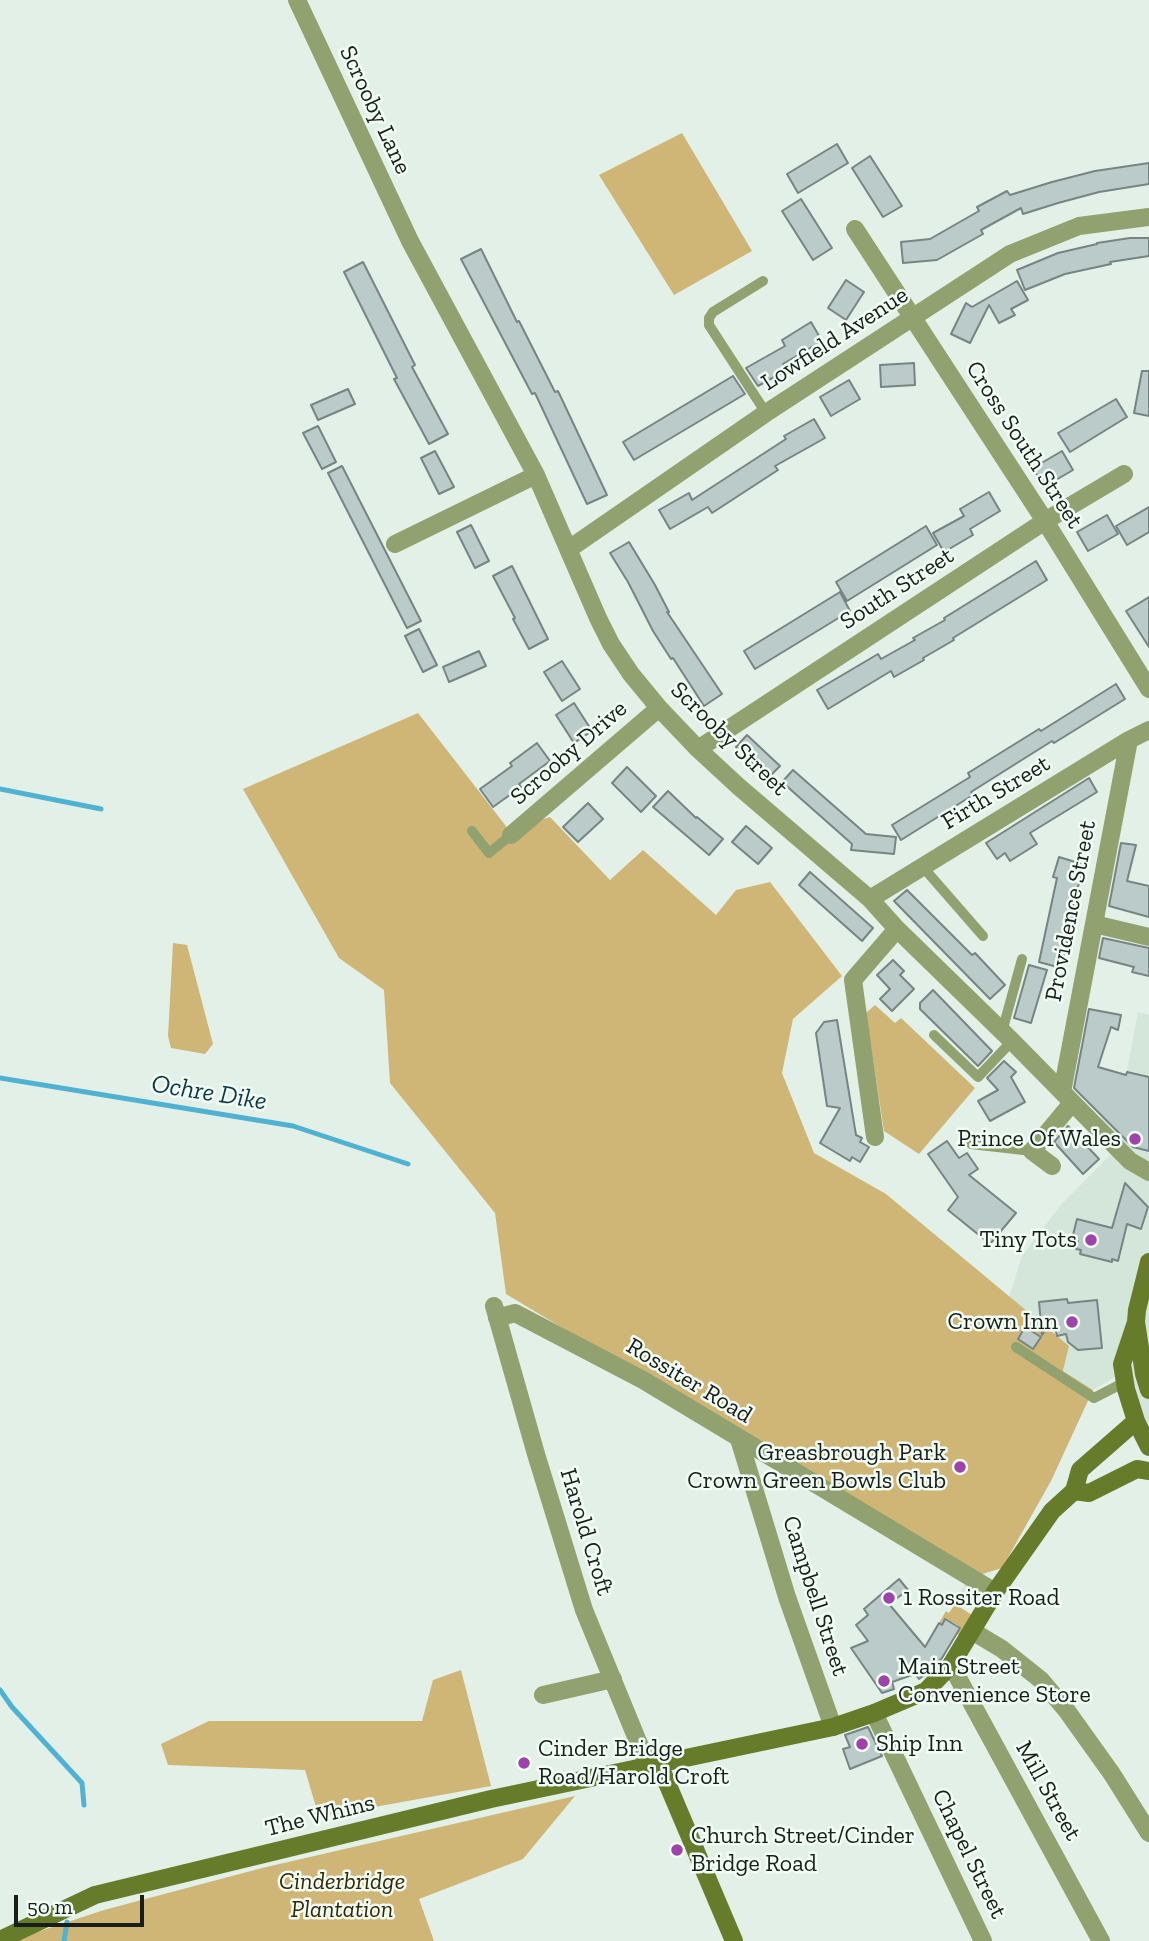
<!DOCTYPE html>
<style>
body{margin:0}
#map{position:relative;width:1149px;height:1941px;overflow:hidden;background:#e3f0e7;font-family:"Zilla Slab",serif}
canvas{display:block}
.scale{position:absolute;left:14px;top:1895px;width:130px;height:32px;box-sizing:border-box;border:4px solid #191e1b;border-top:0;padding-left:9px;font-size:21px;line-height:24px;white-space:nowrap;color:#191e1b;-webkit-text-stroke:5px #f1fdf5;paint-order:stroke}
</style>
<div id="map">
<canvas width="1149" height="1941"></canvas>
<div class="scale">50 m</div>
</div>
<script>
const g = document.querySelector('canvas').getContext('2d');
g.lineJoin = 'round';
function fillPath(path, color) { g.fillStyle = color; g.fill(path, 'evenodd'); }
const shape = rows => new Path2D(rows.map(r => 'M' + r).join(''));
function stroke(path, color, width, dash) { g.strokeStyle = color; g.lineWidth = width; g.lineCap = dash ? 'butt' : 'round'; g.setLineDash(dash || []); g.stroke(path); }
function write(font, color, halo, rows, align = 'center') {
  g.font = font + ' "Zilla Slab",serif'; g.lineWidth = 5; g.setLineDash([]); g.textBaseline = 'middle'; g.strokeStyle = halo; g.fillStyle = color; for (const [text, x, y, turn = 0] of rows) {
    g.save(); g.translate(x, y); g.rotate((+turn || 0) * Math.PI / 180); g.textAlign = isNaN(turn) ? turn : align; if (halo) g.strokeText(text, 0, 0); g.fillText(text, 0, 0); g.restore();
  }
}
fillPath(shape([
 [1138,1012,1149,1015,1149,1422,1136,1421,1123,1372,1093,1390,1063,1371,1069,1346,1009,1297,1022,1256,1059,1207,1117,1148,1096,1128,1125,1081],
 [965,1584,981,1595,975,1604,959,1594]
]), '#d3e6d9');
fillPath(shape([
 [682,133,752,251,674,295,599,175],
 [418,713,509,830,550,817,610,880,643,850,716,915,736,890,770,882,842,976,793,1019,782,1073,814,1153,886,1194,1069,1346,1063,1371,1093,1390,1051,1481,1002,1568,976,1576,506,1294,495,1213,390,1083,384,990,339,958,243,789],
 [173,943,187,945,213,1044,205,1054,171,1048,168,1036],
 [875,1005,895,1023,901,1018,975,1088,919,1154,884,1131,866,1013],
 [955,1604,972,1615,960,1636,957,1634,961,1628,956,1624,945,1619,941,1625,939,1623,946,1611,949,1613],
 [461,1670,491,1786,319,1817,305,1770,168,1765,161,1744,209,1721,422,1721,433,1680],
 [575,1796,523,1859,419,1899,434,1941,10,1941,104,1910,262,1868]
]), '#cfb676');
stroke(shape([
 [0,789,101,809],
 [0,1078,293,1126,408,1164],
 [0,1690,12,1707,82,1783,84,1805],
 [64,1941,67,1922]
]), '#50b2d3', 5);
const building = shape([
 [837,144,848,163,798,193,787,174,837,144],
 [870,156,902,206,883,217,852,168,870,156],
 [1149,163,1149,184,1099,192,1058,203,1023,214,1021,208,981,230,983,234,937,260,903,263,901,242,930,239,979,211,977,207,1007,191,1010,195,1052,182,1095,171,1149,163],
 [801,199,832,248,813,260,782,211,801,199],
 [1130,238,1149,238,1149,256,1110,262,1111,264,1065,274,1025,290,1017,270,1058,253,1097,244,1097,243,1130,238],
 [481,249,517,322,519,321,555,392,558,391,607,495,587,504,535,393,532,394,461,259,481,249],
 [363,262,415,365,412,367,448,434,429,444,394,379,397,378,344,272,363,262],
 [846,280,864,292,846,320,828,308,846,280],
 [1017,281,1028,300,1011,309,1015,315,999,323,989,305,970,343,951,334,966,303,972,307,1017,281],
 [811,322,822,341,783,364,787,370,758,386,746,368,785,346,782,340,811,322],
 [914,363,915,385,881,387,880,365,914,363],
 [1142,371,1149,371,1149,416,1134,413,1142,371],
 [733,376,745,394,634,460,623,442,733,376],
 [849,380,860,399,831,416,820,397,849,380],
 [348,389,355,404,318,420,311,405,348,389],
 [1116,399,1127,417,1070,452,1058,433,1116,399],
 [814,419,825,438,775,466,778,470,712,513,708,507,670,529,659,510,689,493,692,500,786,439,784,436,814,419],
 [318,426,336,462,322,469,303,433,318,426],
 [435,451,454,487,439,494,421,458,435,451],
 [1062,451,1073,470,1044,487,1033,468,1062,451],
 [342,466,421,621,407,628,328,473,342,466],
 [989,492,1000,511,970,529,973,535,944,552,933,533,964,516,960,509,989,492],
 [1149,507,1149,532,1127,545,1116,526,1149,507],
 [1107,515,1118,534,1088,551,1077,532,1107,515],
 [471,525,489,561,475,568,457,532,471,525],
 [926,526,937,545,847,601,836,582,926,526],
 [629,542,655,585,669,612,667,612,722,694,704,706,673,658,671,659,653,631,628,582,610,553,629,542],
 [1036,561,1047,580,953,638,954,640,923,658,924,660,894,677,891,671,828,709,817,690,878,654,881,659,915,640,913,638,945,620,944,618,1036,561],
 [512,566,548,639,529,649,513,619,515,618,493,576,512,566],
 [840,592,850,611,755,669,744,651,840,592],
 [1149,597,1149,647,1126,611,1149,597],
 [419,629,437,665,423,672,405,636,419,629],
 [479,651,486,666,449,682,443,667,479,651],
 [562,661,580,689,562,701,544,672,562,661],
 [1116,684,1125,699,1054,743,1052,741,971,792,973,795,901,840,892,825,970,777,968,773,1039,729,1041,731,1116,684],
 [574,703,592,731,574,743,556,715,574,703],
 [747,735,780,766,768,778,736,747,747,735],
 [537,743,550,761,519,784,521,787,493,807,480,789,512,766,510,763,537,743],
 [627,767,656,796,641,812,612,783,627,767],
 [793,770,866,834,896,837,894,854,851,850,852,844,782,782,793,770],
 [1089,778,1097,792,1030,833,1037,844,1010,861,1005,853,997,859,986,843,1089,778],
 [668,791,696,818,697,817,723,839,709,855,653,807,668,791],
 [588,803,603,819,578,842,563,827,588,803],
 [746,826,772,848,758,864,732,842,746,826],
 [1121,843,1136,845,1127,881,1149,886,1149,917,1109,906,1121,843],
 [1059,857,1085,865,1075,896,1071,916,1073,916,1061,968,1039,962,1057,878,1053,877,1059,857],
 [810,872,873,928,862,941,799,885,810,872],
 [907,890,972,955,975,953,1005,985,990,999,894,901,907,890],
 [1103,938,1149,948,1149,976,1132,972,1134,967,1099,958,1103,938],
 [893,960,904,971,900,975,914,989,892,1011,880,999,890,989,877,975,893,960],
 [1029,965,1047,970,1031,1023,1014,1018,1029,965],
 [933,990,992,1051,978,1066,920,1009,920,1003,933,990],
 [1089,1009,1121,1015,1118,1030,1111,1027,1098,1067,1126,1075,1127,1072,1149,1077,1149,1151,1133,1147,1074,1088,1089,1009],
 [837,1020,856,1135,862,1138,860,1142,869,1147,860,1162,852,1157,850,1161,820,1143,840,1108,827,1106,816,1033,824,1022,837,1020],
 [1004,1061,1016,1072,1011,1077,1025,1102,990,1121,978,1101,998,1090,987,1078,1004,1061],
 [1068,1126,1099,1159,1083,1174,1054,1142,1068,1126],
 [947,1141,959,1158,967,1153,978,1169,969,1175,1016,1213,990,1244,948,1210,958,1197,928,1154,947,1141],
 [1125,1183,1148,1207,1141,1229,1127,1224,1118,1261,1112,1259,1112,1262,1080,1254,1081,1250,1076,1249,1078,1241,1072,1239,1077,1219,1112,1228,1125,1183],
 [1067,1299,1068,1303,1097,1300,1102,1348,1078,1350,1068,1342,1066,1334,1057,1336,1053,1318,1042,1335,1039,1302,1067,1299],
 [1025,1327,1041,1337,1033,1349,1018,1339,1025,1327],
 [899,1579,908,1590,889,1604,925,1647,939,1623,942,1625,945,1619,960,1628,942,1658,927,1673,919,1679,915,1674,892,1682,894,1689,882,1693,851,1648,868,1641,856,1625,868,1615,864,1609,899,1579],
 [868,1727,882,1756,850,1769,843,1749,850,1747,845,1735,868,1727]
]);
fillPath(building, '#bbcbc9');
stroke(building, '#768584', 2);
stroke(shape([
 [763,281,713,312,709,318,709,325,766,413],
 [472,831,489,853,511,835],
 [922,866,983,936],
 [1002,1032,1022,959],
 [934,1035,978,1077,1012,1041],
 [971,1144,1032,1151],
 [1016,1347,1094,1398,1125,1382]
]), '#91a16f', 10);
stroke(shape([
 [297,0,410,241,536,475,598,618,611,644,631,674,659,708,698,749,738,786,870,899,897,929,1012,1041,1130,1161,1149,1172],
 [855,229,1045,521,1149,689],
 [395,544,536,475],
 [569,549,766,413,1010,254,1079,226,1149,217],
 [698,749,1045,521,1124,474],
 [511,835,659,708],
 [870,899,1129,740,1149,730],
 [1094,924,1149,937],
 [1062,1092,1129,740],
 [875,1137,853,980,897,929],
 [1052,1166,1032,1151,1072,1103],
 [494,1306,536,1454,584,1610,648,1766],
 [497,1318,515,1313,643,1380,995,1592],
 [739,1439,787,1597,833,1727],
 [972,1631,1002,1649,1041,1680,1067,1711,1112,1774,1149,1833],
 [951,1665,1101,1941],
 [543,1695,613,1679],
 [874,1713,983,1941]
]), '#91a16f', 18);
stroke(shape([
 [1149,1262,1137,1310,1136,1322,1144,1374,1149,1390],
 [1136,1322,1122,1364,1126,1389,1136,1421,1149,1447],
 [1074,1491,1089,1493,1137,1469,1149,1471],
 [659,1764,734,1941],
 [0,1940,95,1895,491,1799,833,1727,874,1713,926,1691,951,1665,995,1592,1052,1511,1074,1491,1080,1470,1136,1421]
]), '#667c2b', 18);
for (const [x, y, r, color] of [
 [1135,1139,7,"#a042ac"],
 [1091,1240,7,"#a042ac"],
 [1072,1322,7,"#a042ac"],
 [960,1467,7,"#a042ac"],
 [889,1598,7,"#a042ac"],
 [884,1681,7,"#a042ac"],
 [862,1744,7,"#a042ac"],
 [524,1763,7,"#a042ac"],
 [677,1850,7,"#a042ac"]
]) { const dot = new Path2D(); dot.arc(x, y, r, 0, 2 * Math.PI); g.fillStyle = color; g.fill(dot); stroke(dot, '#f1fdf5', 2.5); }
write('24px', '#191e1b', '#f1fdf5', [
 ["Scrooby Lane",375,110,65],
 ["Lowfield Avenue",835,339,-33],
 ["Cross South Street",1024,445,57],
 ["South Street",897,589,-33],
 ["Scrooby Street",729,739,44],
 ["Scrooby Drive",569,753,-41],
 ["Firth Street",996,793,-31],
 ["Providence Street",1071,911,-79],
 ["Rossiter Road",689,1381,31],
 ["Harold Croft",586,1532,73],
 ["Campbell Street",815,1596,72],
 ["Mill Street",1048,1791,61],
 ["The Whins",320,1816,-14],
 ["Chapel Street",969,1854,64]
]);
write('24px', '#191e1b', '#f1fdf5', [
 ["Prince Of Wales",1121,1139,"right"],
 ["Tiny Tots",1077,1240,"right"],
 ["Crown Inn",1058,1322,"right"],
 ["Greasbrough Park",946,1453,"right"],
 ["Crown Green Bowls Club",946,1481,"right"],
 ["1 Rossiter Road",903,1598],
 ["Main Street",898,1667],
 ["Convenience Store",898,1695],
 ["Ship Inn",876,1744],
 ["Cinder Bridge",538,1749],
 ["Road/Harold Croft",538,1777],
 ["Church Street/Cinder",691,1836],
 ["Bridge Road",691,1864]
], 'left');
write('italic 24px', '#342804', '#f1fdf5', [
 ["Cinderbridge",342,1882],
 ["Plantation",342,1910]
]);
write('italic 26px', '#0b3846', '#f1fdf5', [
 ["Ochre Dike",209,1093,9]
]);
</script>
